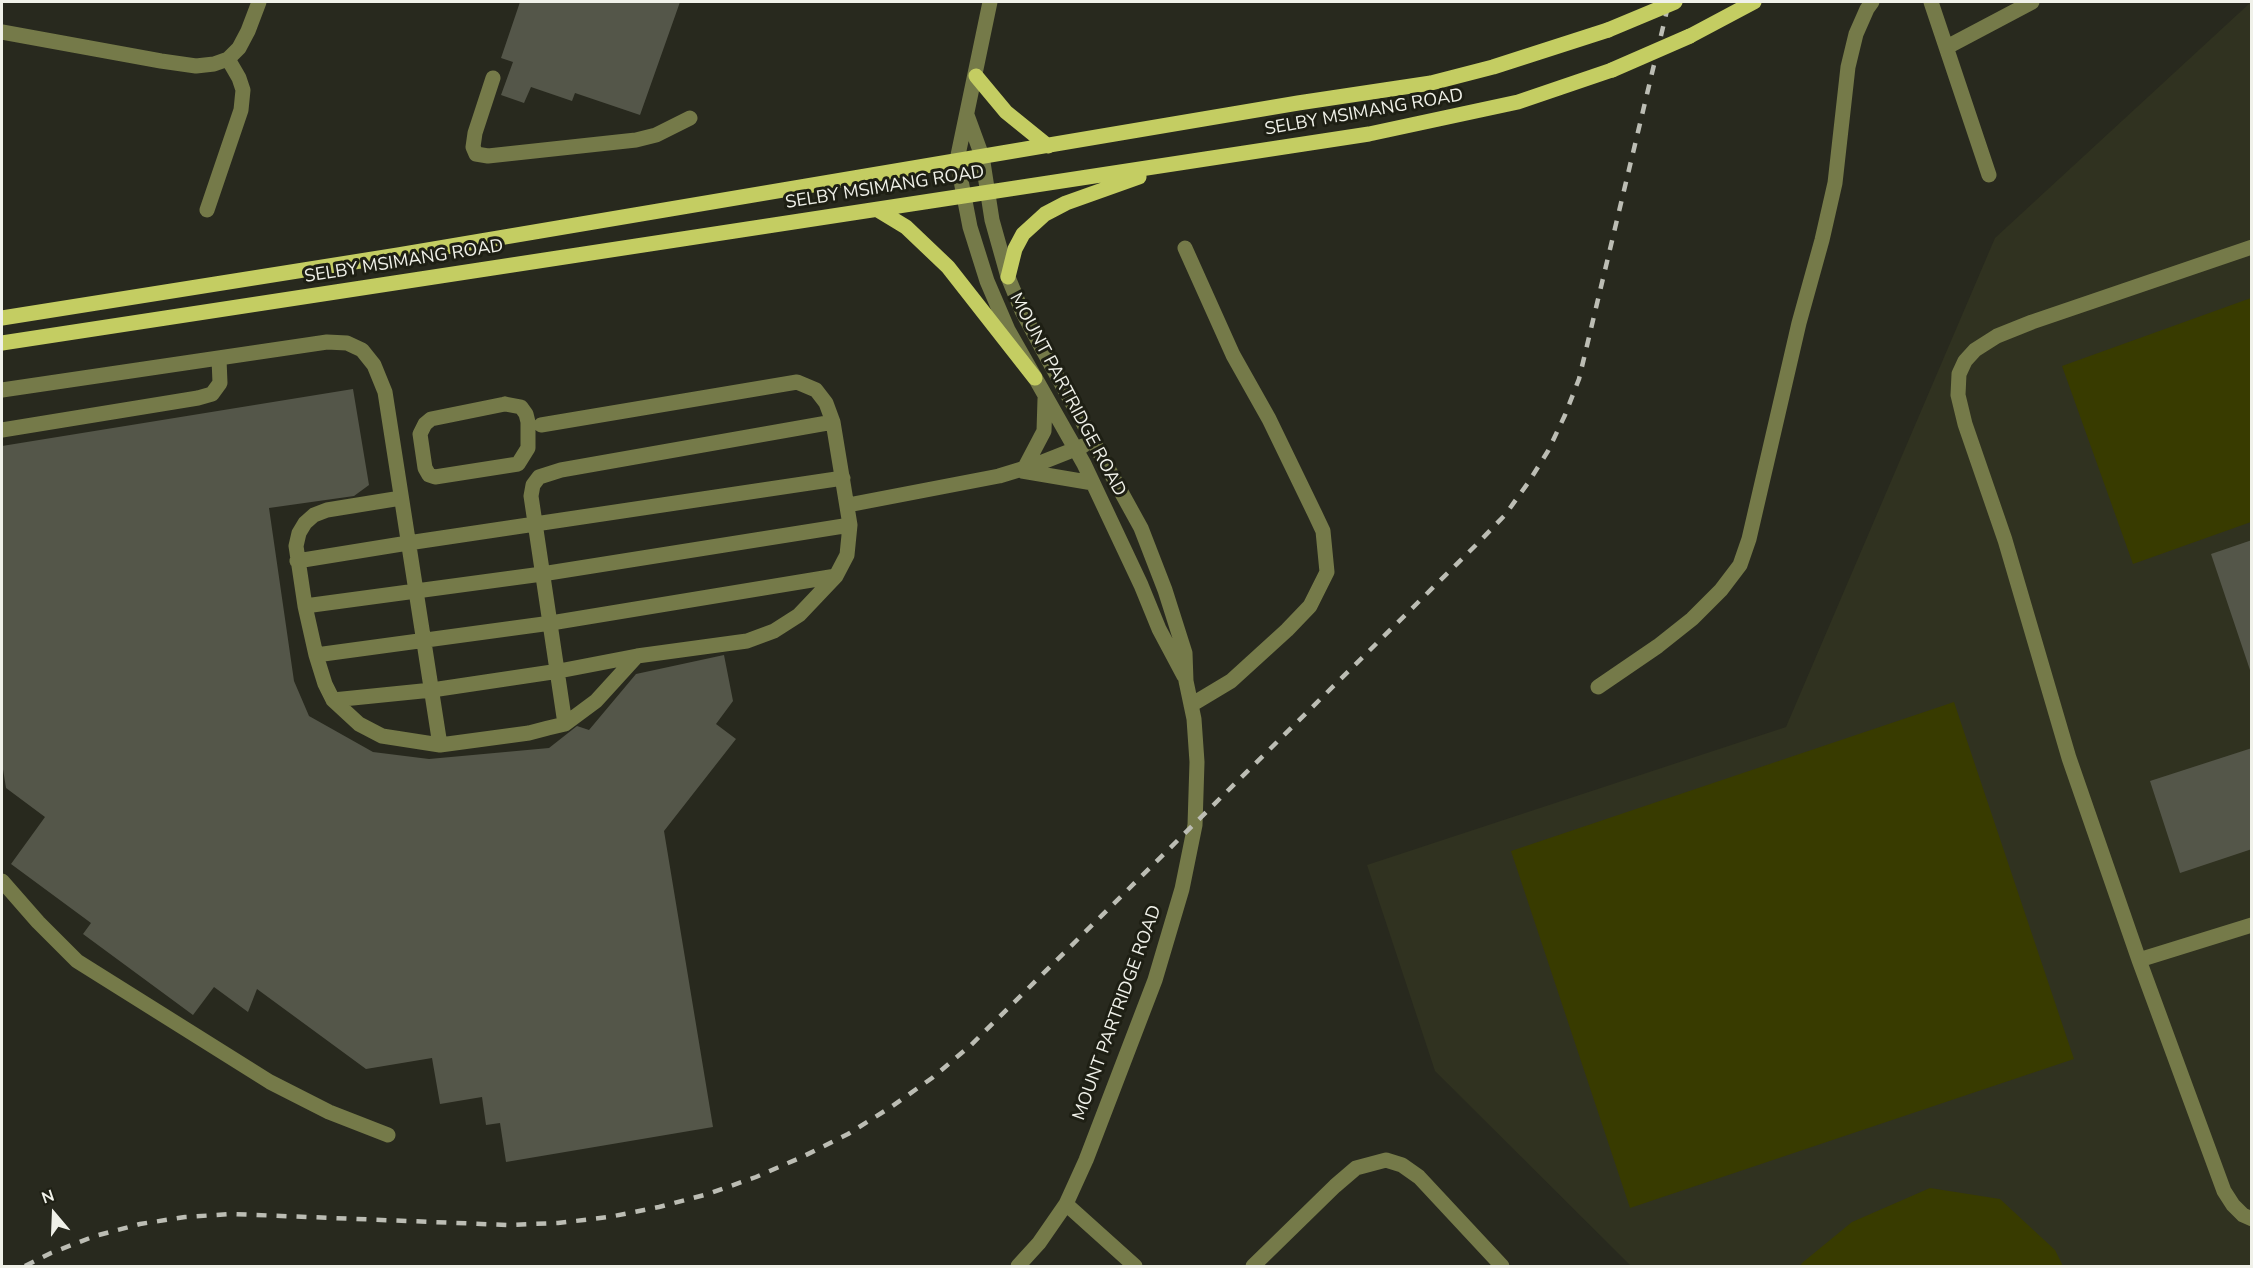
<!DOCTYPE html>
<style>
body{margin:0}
#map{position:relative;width:2253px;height:1268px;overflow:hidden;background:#28291e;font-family:"Nunito Sans",sans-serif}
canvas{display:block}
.frame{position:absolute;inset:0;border:3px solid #f0f1e9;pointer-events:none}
.north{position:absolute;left:24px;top:1184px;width:60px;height:60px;-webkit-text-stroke:4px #1e1f14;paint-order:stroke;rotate:341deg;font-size:16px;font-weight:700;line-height:24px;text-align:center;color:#f0f1e9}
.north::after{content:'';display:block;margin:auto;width:21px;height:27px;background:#f0f1e9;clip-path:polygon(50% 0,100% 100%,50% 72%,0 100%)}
</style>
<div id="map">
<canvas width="2253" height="1268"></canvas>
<div class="frame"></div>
<div class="north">N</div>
</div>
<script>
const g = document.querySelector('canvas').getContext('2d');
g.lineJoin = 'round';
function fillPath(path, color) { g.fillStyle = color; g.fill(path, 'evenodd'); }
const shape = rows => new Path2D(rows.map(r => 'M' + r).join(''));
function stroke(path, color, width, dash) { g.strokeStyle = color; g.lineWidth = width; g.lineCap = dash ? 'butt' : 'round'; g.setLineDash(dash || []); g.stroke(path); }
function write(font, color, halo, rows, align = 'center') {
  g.font = font + ' "Nunito Sans",sans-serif'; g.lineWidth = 6; g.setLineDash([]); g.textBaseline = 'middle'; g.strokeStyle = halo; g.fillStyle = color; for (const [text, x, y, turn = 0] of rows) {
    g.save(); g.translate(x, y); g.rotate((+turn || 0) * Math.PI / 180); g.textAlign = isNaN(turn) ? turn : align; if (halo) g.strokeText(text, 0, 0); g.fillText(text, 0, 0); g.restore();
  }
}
fillPath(shape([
 [2251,2,2251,1266,1631,1266,1435,1071,1367,865,1786,727,1995,238]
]), '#303220');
fillPath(shape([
 [2251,298,2251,522,2133,564,2062,366],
 [1954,702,2074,1059,1630,1208,1511,851],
 [1930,1188,2000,1199,2055,1250,2063,1266,1800,1266,1802,1263,1852,1222]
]), '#383b00');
fillPath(shape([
 [520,2,680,2,640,115,575,93,572,101,531,87,524,103,501,95,513,62,501,58],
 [353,389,369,485,354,496,269,508,294,681,309,716,373,752,429,759,549,748,577,726,589,730,636,674,724,655,733,701,716,724,736,739,664,831,713,1127,506,1162,500,1123,486,1125,482,1097,440,1104,432,1058,366,1069,257,989,248,1012,214,987,193,1015,83,934,91,923,11,864,45,817,6,788,2,763,2,446],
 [2252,540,2252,673,2251,673,2211,554],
 [2252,748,2252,849,2180,873,2150,781]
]), '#545649');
stroke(shape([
 [990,2,957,160,970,227,987,281,1008,330,1084,464,1141,585,1159,629,1184,676],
 [1931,2,1989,175],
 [2,32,161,61,196,66,214,64,228,59,239,48,248,31,259,2],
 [1947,47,2032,2],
 [493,78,475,133,473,147,476,154,488,156,636,140,656,135,690,118],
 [967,115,982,156,992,220,1008,277,1022,311,1044,352,1141,528,1165,590,1185,653,1186,681,1194,719,1197,762,1195,825,1182,889,1155,980,1086,1160,1066,1204,1039,1243,1018,1266],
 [207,210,241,110,243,90,239,78,228,59],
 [2252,247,2032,322,1997,336,1975,350,1965,361,1959,374,1958,395,1965,424,2005,540,2069,758,2139,960,2224,1191,2233,1205,2243,1215,2252,1219],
 [1185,248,1233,355,1269,419,1315,514,1323,531,1327,572,1310,606,1287,630,1231,681,1191,705],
 [2,390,327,342,347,343,362,350,374,365,385,392,440,745],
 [505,404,521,407,526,414,528,422,528,448,518,464,435,477,429,475,425,468,420,434,425,424,431,419,505,404],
 [2,430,198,398,212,394,220,383,219,359],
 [1024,469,1044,431,1045,399],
 [1022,471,1093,483],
 [401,498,327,510,314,515,305,523,299,533,296,546,305,606,316,655,325,684,333,700,359,724,382,736,440,745,529,733,548,728,565,724,596,701,637,656],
 [848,505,999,476,1035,465,1083,446],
 [297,561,408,543,843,478],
 [305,606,542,574,850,525],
 [316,655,551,623,836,576],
 [1598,687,1658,646,1692,619,1721,590,1740,565,1749,539,1799,323,1822,240,1835,183,1848,67,1856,34,1867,9,1872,2],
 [333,700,432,690,559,671,637,656,747,641,774,631,799,615,836,576,847,555,850,525,833,422,826,403,816,390,797,382,541,425],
 [565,724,531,496,533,485,539,477,561,470,833,422],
 [2,881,38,922,77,961,270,1082,329,1112,388,1135],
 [2139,960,2252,925],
 [1066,1204,1135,1266],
 [1253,1266,1335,1186,1356,1168,1386,1160,1402,1165,1419,1177,1502,1266]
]), '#757a49', 15);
stroke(shape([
 [1690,36,1754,2],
 [976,76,1006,112,1048,146],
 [878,210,906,227,948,267,1035,378],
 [1008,277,1015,249,1023,234,1045,214,1066,203,1139,177],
 [2,318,398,255,1298,103,1431,83,1493,67,1608,30],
 [2,343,1369,134,1518,102,1612,70]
]), '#c4cd62', 15);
stroke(shape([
 [25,1266,51,1253,95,1236,140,1224,185,1217,232,1214,508,1225,558,1223,609,1217,659,1207,708,1194,756,1177,802,1157,848,1134,891,1107,932,1078,971,1045,1478,543,1505,515,1528,483,1548,451,1565,415,1579,379,1669,2]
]), '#bcbdb4', 4.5, [10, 10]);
stroke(shape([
 [1608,30,1675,2],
 [1612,70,1690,36]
]), '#c4cd62', 15);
write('18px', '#f0f1e9', '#1e1f14', [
 ["SELBY MSIMANG ROAD",1364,113,-10],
 ["SELBY MSIMANG ROAD",885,188,-9],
 ["SELBY MSIMANG ROAD",404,262,-9],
 ["MOUNT PARTRIDGE ROAD",1067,395,62],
 ["MOUNT PARTRIDGE ROAD",1118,1013,-70]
]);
</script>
